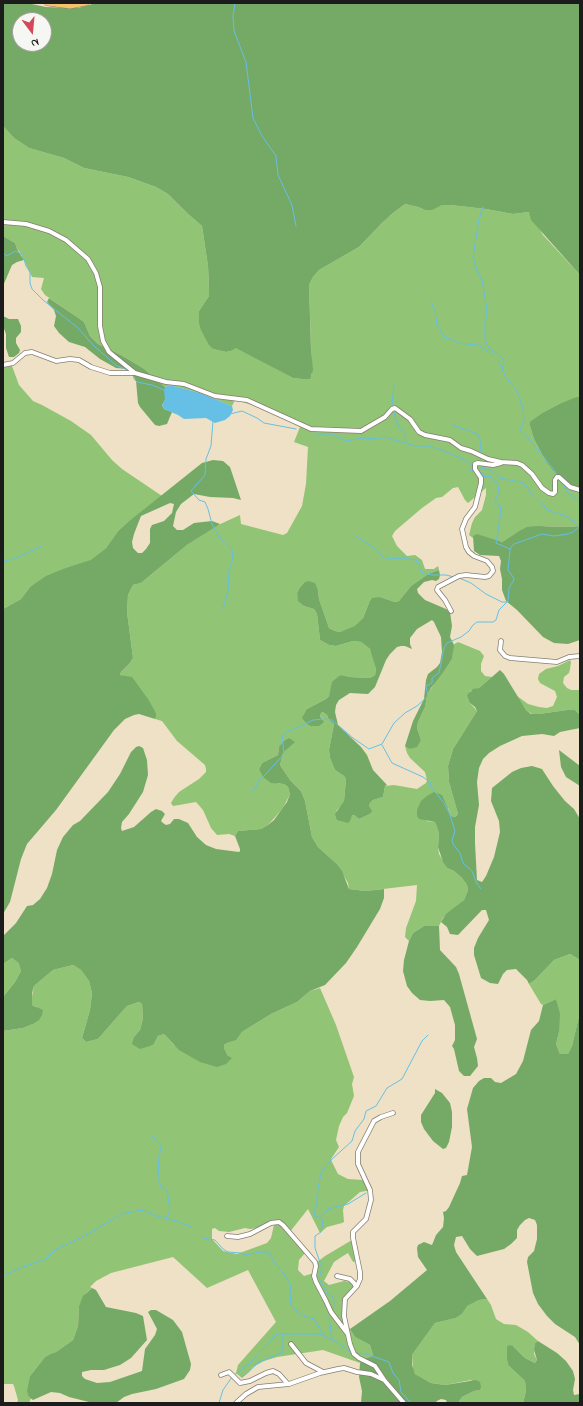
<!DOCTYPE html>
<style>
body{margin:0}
#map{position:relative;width:583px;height:1406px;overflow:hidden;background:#efe1c5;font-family:"Indie Flower",sans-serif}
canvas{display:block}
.frame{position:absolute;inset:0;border:4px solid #1c1c1c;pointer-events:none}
.north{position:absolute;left:12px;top:12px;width:40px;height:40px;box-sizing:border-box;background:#f6f6f2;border:1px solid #9f9f9c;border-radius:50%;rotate:164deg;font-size:11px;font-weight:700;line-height:16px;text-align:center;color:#1c1c1c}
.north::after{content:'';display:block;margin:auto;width:14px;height:18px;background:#d1495b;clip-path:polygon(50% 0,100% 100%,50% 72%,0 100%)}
</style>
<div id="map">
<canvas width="583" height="1406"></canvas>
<div class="frame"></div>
<div class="north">N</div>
</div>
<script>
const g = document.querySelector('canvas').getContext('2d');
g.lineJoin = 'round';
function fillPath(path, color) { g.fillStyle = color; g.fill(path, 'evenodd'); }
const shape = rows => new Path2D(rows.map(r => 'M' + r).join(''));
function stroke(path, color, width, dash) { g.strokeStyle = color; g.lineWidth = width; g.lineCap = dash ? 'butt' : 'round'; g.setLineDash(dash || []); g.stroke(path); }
fillPath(shape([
 [3,126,14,138,29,148,64,158,84,168,128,177,156,187,168,194,187,213,202,226,208,266,209,287,209,296,199,311,199,322,213,349,226,352,231,351,236,347,293,378,302,379,312,375,309,285,313,277,319,270,359,247,382,223,393,213,405,204,418,207,425,210,442,205,450,205,486,209,513,214,529,212,543,235,580,275,580,397,561,403,542,413,531,422,530,426,534,439,546,462,561,481,580,489,580,526,570,527,545,526,515,534,502,542,473,536,473,538,469,535,472,523,475,517,482,510,486,495,486,488,468,503,465,500,458,487,453,488,442,497,436,498,422,508,395,531,392,536,397,546,407,556,415,555,422,560,425,569,434,569,438,566,439,570,428,574,411,586,399,601,395,602,380,597,369,603,363,618,355,627,340,632,335,631,329,628,319,599,318,590,313,582,310,581,299,589,297,593,298,598,304,606,314,609,317,614,320,640,329,645,336,646,353,641,361,642,370,649,373,656,376,669,375,675,370,678,350,677,342,675,332,686,329,696,326,699,307,709,324,720,320,716,321,713,323,712,327,715,329,720,334,724,329,750,330,758,335,770,344,776,346,779,344,801,342,805,336,811,354,815,359,819,370,814,371,811,369,806,370,803,373,800,383,797,385,786,394,785,417,789,426,783,427,780,425,772,410,758,407,753,405,746,409,749,421,740,417,728,418,722,425,707,427,696,436,680,445,670,452,659,453,645,458,642,480,651,484,656,481,664,481,671,485,676,492,677,479,688,470,691,470,703,477,711,453,749,448,766,449,782,458,814,455,817,451,816,448,808,426,821,435,822,438,826,439,833,438,847,439,854,447,868,454,871,462,878,467,885,468,890,464,900,443,918,439,926,424,926,413,933,409,941,405,937,406,928,416,901,417,885,366,891,349,889,348,883,337,864,318,847,312,837,305,801,301,791,290,780,280,765,283,753,294,742,279,747,278,755,262,763,259,769,278,784,284,784,288,787,290,794,283,808,268,825,261,829,238,831,235,836,229,834,217,835,211,828,203,810,196,802,173,806,171,803,174,798,179,792,199,779,206,772,206,769,205,765,177,741,162,721,155,719,156,717,156,713,132,678,120,675,121,672,130,663,133,658,127,612,128,595,133,585,141,583,187,545,216,526,240,515,241,524,283,535,287,533,302,506,306,484,308,447,294,442,300,427,288,419,270,410,235,400,232,406,200,393,170,385,165,387,143,368,121,355,98,344,90,336,84,322,80,319,45,295,41,289,44,278,32,277,20,252,17,249,15,243,3,236],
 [3,365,12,366,19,385,33,401,42,405,71,421,91,435,112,460,122,469,162,496,118,531,106,548,91,561,68,567,30,587,21,599,3,609],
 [570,660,571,662,570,669,569,673,564,677,563,683,567,688,571,690,580,690,580,715,575,710,567,710,539,714,532,714,526,710,517,696,528,704,539,707,547,708,553,706,557,697,555,691,540,683,538,679,539,674,546,669,558,666],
 [570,954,580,960,580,1012,572,1046,568,1054,560,1054,556,1044,559,1032,556,999,543,1005,541,1004,529,984,535,980,554,960],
 [12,958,20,963,21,971,15,982,3,997,3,964],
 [73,965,81,970,89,981,92,993,90,1010,82,1038,86,1042,98,1039,127,1006,139,1002,142,1004,143,1018,140,1030,134,1037,154,1044,158,1036,164,1034,174,1045,228,1056,224,1048,224,1045,227,1043,236,1039,242,1032,271,1014,297,1002,310,991,320,988,336,1025,354,1077,352,1084,354,1096,347,1113,343,1117,339,1126,336,1140,339,1147,331,1159,332,1162,338,1174,348,1179,363,1180,372,1190,360,1192,344,1206,343,1210,344,1222,342,1223,327,1227,320,1233,308,1209,289,1233,305,1253,299,1260,298,1270,304,1276,314,1273,316,1263,325,1256,352,1240,358,1261,353,1262,348,1253,343,1256,334,1262,324,1281,329,1285,344,1281,350,1282,354,1286,355,1289,349,1291,345,1299,346,1322,355,1337,370,1345,373,1355,370,1357,364,1358,360,1363,323,1350,277,1357,264,1361,253,1367,249,1372,242,1378,236,1373,238,1365,276,1322,248,1270,207,1288,173,1257,111,1273,96,1281,90,1287,92,1288,86,1293,79,1306,78,1326,73,1340,56,1352,50,1354,45,1357,30,1376,29,1397,31,1398,29,1403,17,1403,18,1400,14,1386,13,1384,3,1384,3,1365,4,1362,3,1356,3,1031,23,1028,33,1024,37,1007,32,1005,31,1002,34,986,53,970],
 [268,1223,272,1223,274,1225,271,1238,267,1243,237,1254,223,1251,212,1239,212,1229,215,1228,219,1231,229,1232,245,1228,250,1229,257,1228],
 [487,1299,491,1305,496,1319,504,1324,516,1325,528,1332,538,1341,535,1343,534,1354,537,1360,535,1363,525,1358,513,1346,509,1366,525,1381,526,1391,523,1403,458,1403,462,1397,474,1391,480,1390,471,1380,445,1385,431,1383,420,1377,415,1374,413,1370,412,1355,435,1323,456,1318,462,1314,466,1306,479,1300]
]), '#91c474');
fillPath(shape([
 [3,3,27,3,46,7,69,8,78,8,96,3,580,3,580,275,531,220,529,212,513,214,486,209,450,205,442,205,432,210,425,210,418,207,405,204,393,213,382,223,359,247,319,270,313,277,309,285,311,349,313,370,310,379,302,379,293,378,236,348,231,351,226,352,213,349,209,345,201,330,199,323,199,311,209,296,209,287,208,266,202,226,187,213,168,194,156,187,128,177,84,168,64,158,29,148,14,138,3,126],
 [20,20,44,20,44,44,20,44],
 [3,236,15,243,17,249,24,260,17,262,12,265,3,286],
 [49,298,80,319,84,322,90,336,98,344,121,355,143,368,165,387,165,400,162,405,164,409,172,412,167,424,159,426,155,425,140,407,138,403,136,381,134,377,127,369,116,368,100,359,85,347,69,342,59,333,54,326,56,316,54,310,47,302],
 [3,316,9,319,18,319,21,326,21,332,16,338,16,343,20,350,19,353,14,357,9,357,6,348,6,334,3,326],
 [577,397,580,397,580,489,561,481,546,462,534,439,530,426,530,422,542,413,561,403],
 [213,460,223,461,230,467,241,500,233,498,210,497,194,494,181,504,176,512,173,526,177,530,183,530,194,523,212,521,220,524,187,545,141,583,133,585,128,595,127,612,133,658,130,663,121,672,120,675,132,677,148,699,156,713,156,717,155,719,139,714,134,715,125,719,114,730,56,810,27,844,21,859,10,902,3,914,3,609,21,599,30,587,46,576,68,567,91,560,106,548,118,531,133,518,202,463],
 [170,503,174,504,172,513,164,521,152,525,150,529,150,543,146,549,142,553,138,553,133,548,132,542,134,534,141,516],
 [538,526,570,527,580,526,580,640,568,644,554,643,543,637,517,610,506,601,502,590,502,579,500,569,501,561,499,556,480,555,474,551,473,536,477,534,502,542,521,530,527,527],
 [439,570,440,575,439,579,436,581,432,580,424,582,417,589,418,593,425,600,446,609,450,612,452,626,450,637,454,645,452,659,445,670,431,688,427,696,425,707,418,722,417,728,421,740,417,747,409,749,405,746,413,721,424,699,426,680,428,674,437,667,440,663,442,652,441,637,434,622,432,620,417,629,410,638,410,644,412,649,405,646,401,646,397,647,390,654,386,660,375,687,368,694,350,693,339,700,336,705,335,712,338,725,361,747,367,755,373,770,387,785,385,786,383,797,373,800,370,803,369,806,372,811,370,814,359,819,354,815,352,815,350,821,348,823,337,820,335,814,344,801,346,779,344,776,335,770,330,758,329,750,334,724,329,720,327,715,323,712,321,713,320,716,324,722,319,726,311,726,307,724,302,718,307,709,326,699,329,696,332,682,339,676,342,675,350,677,370,678,375,675,376,669,370,649,361,642,353,641,336,646,329,645,320,640,317,614,314,609,304,606,298,601,297,593,299,589,305,582,310,581,315,583,318,590,319,599,329,628,335,631,340,632,355,626,363,618,369,603,372,598,380,597,395,602,399,601,411,586,428,574],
 [500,670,504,674,526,710,531,714,539,714,567,710,575,710,580,715,580,728,560,732,554,736,542,734,522,736,500,746,489,753,483,759,479,768,477,782,479,805,475,827,475,843,477,880,482,882,486,876,494,857,500,832,499,821,491,801,492,788,512,772,521,768,532,766,542,769,553,786,565,801,574,809,580,819,580,960,570,954,554,960,535,980,529,984,527,980,516,969,507,970,503,974,498,984,490,983,481,978,474,955,474,948,478,938,489,920,486,910,482,910,458,935,450,934,447,927,441,922,446,914,464,900,468,890,467,885,462,878,454,871,447,868,443,862,438,847,439,833,437,826,435,822,430,821,419,819,417,816,417,810,421,801,427,796,434,792,442,795,451,816,455,817,458,814,449,782,448,766,453,749,477,711,475,707,470,703,467,695,473,689,479,688],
 [289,738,295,742,283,753,280,765,290,780,301,791,305,801,312,837,318,847,337,864,342,871,349,889,366,891,384,889,384,898,380,909,357,947,346,963,325,985,310,991,297,1002,271,1014,242,1032,236,1040,227,1043,224,1045,224,1048,228,1056,232,1058,226,1064,217,1067,200,1062,179,1050,164,1034,158,1036,154,1044,150,1046,140,1049,132,1044,134,1037,140,1030,143,1018,142,1004,139,1002,127,1006,98,1039,86,1042,82,1038,90,1010,92,993,89,981,81,970,73,965,53,970,34,986,32,993,32,1005,43,1010,42,1015,39,1020,33,1024,23,1028,3,1031,3,997,15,982,21,971,19,963,12,958,3,964,3,936,16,923,27,906,33,905,40,899,47,888,52,874,57,850,63,837,73,825,80,821,108,792,120,774,131,752,136,747,139,746,143,748,147,760,148,775,143,792,129,814,122,822,121,828,122,831,134,827,151,812,156,809,162,811,165,814,161,821,163,823,166,825,170,824,174,819,179,819,188,823,197,837,206,845,216,849,239,852,240,851,240,849,235,836,238,831,261,829,268,825,274,820,287,802,290,794,288,787,284,784,271,783,263,777,259,769,262,763,278,755,279,747,284,741],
 [559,750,580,766,580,786,566,777,561,767],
 [424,926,439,926,440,950,456,967,459,974,477,1039,474,1047,477,1058,478,1066,470,1076,464,1076,459,1071,454,1049,452,1046,455,1040,455,1025,450,1007,444,1000,430,1001,420,1000,412,993,407,986,403,971,404,960,409,941,413,933],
 [556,999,560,1014,559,1032,556,1044,560,1054,568,1054,572,1046,580,1012,580,1345,575,1337,555,1324,547,1316,538,1304,533,1293,527,1262,528,1257,534,1251,537,1239,537,1225,535,1220,529,1218,525,1220,520,1225,517,1230,517,1238,511,1244,504,1249,477,1256,470,1249,462,1236,456,1237,454,1245,456,1252,487,1299,479,1300,467,1306,462,1314,456,1318,435,1323,412,1355,412,1365,415,1374,431,1383,445,1385,476,1380,480,1382,481,1387,480,1390,474,1391,462,1397,458,1403,447,1403,446,1400,441,1399,437,1401,435,1403,361,1403,362,1391,359,1377,360,1363,364,1358,370,1357,373,1355,370,1345,355,1337,350,1329,390,1301,427,1270,418,1257,417,1248,418,1245,424,1242,432,1245,436,1235,443,1227,444,1218,443,1212,446,1211,449,1207,460,1183,462,1176,467,1175,472,1147,467,1109,473,1088,479,1081,484,1078,491,1078,495,1082,501,1083,516,1074,523,1061,531,1030,539,1021,543,1005],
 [435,1089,442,1093,450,1103,452,1112,452,1127,449,1142,446,1148,443,1149,433,1141,424,1129,421,1122,421,1115,435,1093],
 [92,1288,96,1290,106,1307,136,1313,143,1316,147,1340,131,1358,120,1365,104,1370,91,1370,82,1372,82,1376,85,1379,97,1383,110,1382,142,1371,145,1349,155,1335,157,1329,148,1312,151,1310,156,1310,173,1320,182,1332,191,1364,190,1370,184,1379,156,1389,132,1394,124,1397,116,1403,93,1403,69,1397,60,1393,51,1392,33,1400,29,1397,27,1391,30,1376,45,1357,50,1354,56,1352,73,1340,78,1326,79,1306,83,1296],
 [538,1341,557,1353,566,1361,573,1371,575,1379,573,1390,574,1395,580,1394,580,1403,523,1403,526,1391,525,1381,509,1366,507,1359,507,1347,509,1345,513,1346,525,1358,535,1363,537,1360,534,1350,535,1343]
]), '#74aa66');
fillPath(shape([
 [170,385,200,393,232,406,233,410,230,416,225,420,215,423,206,418,184,419,178,415,164,409,162,404,165,400,164,390,165,387]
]), '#66bfe4');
stroke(shape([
 [235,3,233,16,234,31,246,62,253,118,262,136,276,156,278,175,292,205,296,226],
 [483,207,479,219,473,257,477,270,482,280,486,303,487,313,485,322,485,340,489,348,503,359,504,363,502,369],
 [3,253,7,256,15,251,20,253,23,255,26,266,30,272,30,283,32,289,43,300,78,328,95,347,117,366,128,370],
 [431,301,435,311,437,325,444,336,447,339,452,339,458,343,478,345,489,352,499,362,505,376,517,391,523,408,524,420,520,431,530,440,554,470,557,475],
 [133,374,134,379,137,382,152,385,164,390],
 [392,406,394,384],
 [393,409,398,426,405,434,406,443],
 [230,414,242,411,257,418,264,423,296,429],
 [213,421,211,446,206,459,205,475,191,491,199,500,205,502,208,509,212,524,219,537,232,549,233,558,229,571,228,591,223,609],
 [452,425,478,434,481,443,480,453],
 [315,434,332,434,346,441,363,438,377,439,385,437,415,446,427,446,436,448,463,459,473,466],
 [476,467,490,470,500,478,524,483,533,496,548,510,568,517,579,526],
 [469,470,475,471],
 [480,472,485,477,490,476,493,478,498,485,499,493,496,497,495,503,500,505,501,512,496,543,510,549],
 [563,483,567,492,580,502],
 [356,536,377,550,383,557,390,559,401,558,416,560,419,563,420,570,423,573,432,575,446,575,454,577],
 [3,561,14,559,42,546],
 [459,578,471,583,486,594,502,602,507,602],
 [382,745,392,763,423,777,430,782,431,787,444,803,450,815,455,831,452,840,453,844,460,853,463,863,472,871,477,884,481,889],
 [250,794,256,787,259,780,264,776,284,754,282,736,288,731,297,728,313,720,323,719,332,720,353,738,369,749,382,744,394,723,405,713,417,706,428,696,426,686,432,683,432,678,439,673,444,648,447,643,461,637,469,631,473,625,477,622,493,622,496,620,499,610,508,601,509,588,514,580,513,577,508,570,510,550,512,546,514,544,542,534,554,536,568,534,573,532,580,526],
 [152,1136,160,1145,161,1150,159,1155,158,1178,161,1187,167,1191,168,1196,170,1211,166,1218],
 [321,1217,328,1209,348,1204,366,1193],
 [3,1276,15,1270,46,1259,55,1250,92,1232,121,1214,141,1210,157,1216,176,1221,192,1227,203,1238,215,1240,223,1249,228,1252,241,1253,245,1255,261,1252,269,1252,274,1262,284,1274,289,1282,291,1286,290,1292,291,1306,303,1316,314,1319,324,1336,335,1341,352,1353],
 [333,1310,334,1306,333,1297,327,1293,319,1278,322,1268,315,1248,315,1236,321,1232,323,1222,321,1218,315,1216,314,1213,317,1204,317,1195,320,1178,322,1171,331,1160,352,1141,355,1131,364,1119,366,1111,376,1106,387,1088,402,1079,422,1041,428,1035],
 [330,1315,329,1317,332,1339],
 [355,1353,366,1354,389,1362,393,1373,399,1380,401,1392,411,1403],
 [234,1375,249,1364,277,1334,322,1334],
 [242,1376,245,1375,259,1362,283,1352,283,1334],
 [219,1403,223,1390,232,1377]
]), '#66bfe4', 1);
const minor = shape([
 [3,222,26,224,49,231,66,240,88,259,96,273,100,287,100,326,103,341,109,352,135,373],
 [3,365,13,363,25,353,32,352,56,361,70,359,79,360,91,367,110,373,135,373,166,382,184,384,215,396,247,400,311,429,361,431,385,417,392,409,395,408,410,419,419,432,425,435,450,440,461,448,471,451,488,459,501,462,517,463,522,465,532,474,542,488,549,493,553,494,555,492,555,480,557,477,559,477,570,487,580,490],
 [451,611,445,600,437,590,438,587,459,576,466,575,485,577,489,576,493,571,492,567,487,561,474,556,469,552,466,547,462,529,466,519,475,507,481,483,481,478,475,469,475,464,478,463,493,465,501,463],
 [501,641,500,650,505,656,510,658,557,662,569,657,580,656],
 [393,1113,381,1117,374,1121,358,1152,358,1164,370,1190,371,1200,366,1219,353,1232,353,1238,360,1272,360,1279,357,1286,345,1299,344,1316,350,1344,354,1354,359,1358,375,1366,385,1381,404,1403],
 [227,1236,238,1237,250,1234,271,1223,279,1222,283,1225,315,1262,316,1266,314,1276,316,1282,326,1301,331,1312,347,1333],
 [337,1276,350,1279,354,1283,356,1287],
 [291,1344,306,1363,323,1372],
 [221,1375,229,1372,240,1383,250,1381,266,1373,273,1371,279,1374,288,1384],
 [236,1403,246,1394,258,1387,289,1384,320,1373,338,1369,344,1368,357,1372,371,1374,384,1380]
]);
const major = shape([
 [47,3,70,6,86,3]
]);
stroke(minor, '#867e70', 5.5);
stroke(major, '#867e70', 6);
stroke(minor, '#fff', 4);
stroke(major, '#f3c26a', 5);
</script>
